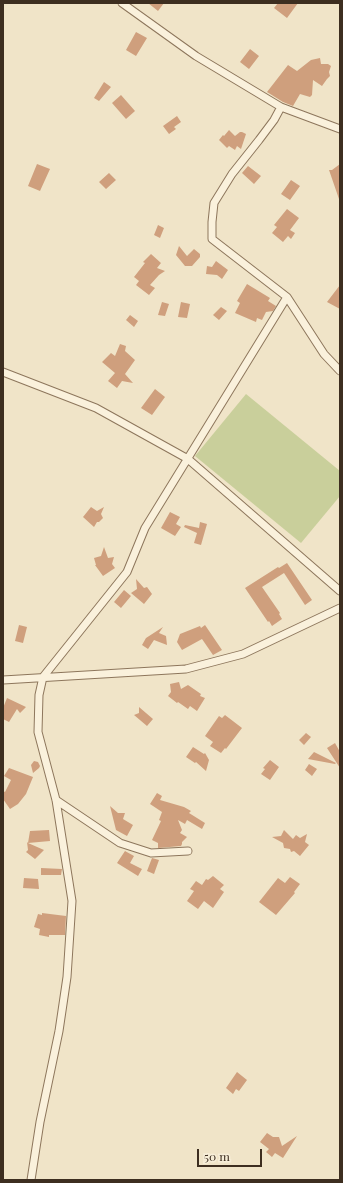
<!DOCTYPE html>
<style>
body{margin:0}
#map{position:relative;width:343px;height:1183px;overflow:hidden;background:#f0e4c8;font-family:"Playfair Display",serif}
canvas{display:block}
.frame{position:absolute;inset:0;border:4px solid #3d2e20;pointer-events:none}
.scale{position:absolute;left:197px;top:1149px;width:65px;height:18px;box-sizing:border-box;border:2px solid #3d2e20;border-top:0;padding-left:5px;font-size:12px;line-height:14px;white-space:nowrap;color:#3d2e20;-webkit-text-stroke:3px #f7eed8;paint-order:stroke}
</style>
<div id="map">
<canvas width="343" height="1183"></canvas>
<div class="frame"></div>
<div class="scale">50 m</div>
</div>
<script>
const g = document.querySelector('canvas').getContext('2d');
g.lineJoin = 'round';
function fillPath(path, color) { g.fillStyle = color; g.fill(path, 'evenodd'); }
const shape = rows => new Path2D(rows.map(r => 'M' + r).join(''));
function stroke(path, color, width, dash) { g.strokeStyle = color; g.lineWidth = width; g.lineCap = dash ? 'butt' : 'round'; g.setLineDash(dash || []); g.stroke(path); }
fillPath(shape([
 [246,394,340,471,340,496,301,543,195,456]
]), '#c9cf9b');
fillPath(shape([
 [148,3,164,3,158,11],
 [278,3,298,3,287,18,274,8],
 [136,32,147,38,136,56,126,50],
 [250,49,259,56,249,69,240,62],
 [320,58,321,64,328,64,331,66,329,72,330,76,327,79,322,86,313,80,312,95,310,97,300,94,293,106,283,102,267,92,288,65,297,71,311,60],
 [104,82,111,87,99,101,94,98],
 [121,95,135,111,126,119,112,103],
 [177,116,181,122,174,127,176,129,169,134,163,126],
 [229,130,235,136,240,132,242,132,246,134,241,149,237,146,235,150,229,146,227,148,219,140,223,135,224,136],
 [37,164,50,169,40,191,28,186],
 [340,164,340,199,339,199,329,170,332,170],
 [248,166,261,176,254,184,242,173],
 [109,173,116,180,106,189,99,182],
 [291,180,300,186,290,200,281,194],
 [287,209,299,218,290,230,295,233,291,239,288,236,283,242,272,233,277,227,274,225],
 [158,225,164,228,160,238,154,235],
 [179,246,187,256,194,249,200,254,200,257,192,266,185,266,176,255],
 [151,254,161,263,157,268,165,271,159,275,150,285,155,288,149,295,136,285,139,281,134,277,145,263,143,262],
 [216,261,228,270,222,279,217,275,206,274,207,266,212,267],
 [247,284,270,298,268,301,276,306,273,311,266,312,262,320,257,318,256,322,235,313,240,303,237,301],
 [340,285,340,309,327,302],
 [162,302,169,304,165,316,158,315],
 [181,302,190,304,187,318,178,317],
 [221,307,227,311,219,320,213,315],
 [130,315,138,321,134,327,126,320],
 [120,344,126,346,125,351,135,360,125,374,133,383,122,381,117,388,108,381,115,373,102,362,111,353,115,356],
 [155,389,165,397,152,415,141,408],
 [91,507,97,511,104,507,101,514,103,518,99,522,97,522,94,527,83,517],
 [170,512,180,517,176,524,181,527,175,536,161,528],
 [200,522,207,524,201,545,194,543,197,533,184,527,185,525,199,528],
 [104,547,108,558,114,557,112,564,115,568,103,576,95,565,96,565,94,558,101,556],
 [287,563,312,600,305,605,284,573,262,587,280,613,279,614,282,619,272,626,269,621,268,622,245,588,278,567,279,568],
 [136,579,144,588,147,587,152,594,144,604,131,593,137,589],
 [124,590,131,596,121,608,114,602],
 [19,625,27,627,23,643,15,641],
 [205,625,222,650,213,655,202,639,182,650,177,642,180,634,200,626,201,628],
 [163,627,159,633,166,636,167,645,154,640,148,649,142,645,146,638],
 [179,682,181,689,188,685,201,694,200,696,205,698,197,711,190,706,188,709,178,702,177,703,168,696,171,692,170,684],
 [7,698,26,707,20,713,17,709,9,722,3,719,3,708],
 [139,707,153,719,147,726,134,715,139,713],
 [225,715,242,728,226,749,225,748,221,753,210,746,213,742,205,736,219,716,222,718],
 [306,733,311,737,304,745,299,740],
 [335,743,340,752,340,768,327,748],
 [193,747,204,754,205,753,209,760,206,771,196,762,195,763,186,757],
 [314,752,336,763,335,764,308,759],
 [270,760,279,767,270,780,261,774,265,769,263,768],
 [34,761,38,762,40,766,39,768,33,773,31,765],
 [309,764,317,769,312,776,305,770],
 [9,768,33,777,26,794,18,804,10,809,3,799,3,791,5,792,11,780,4,776],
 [157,793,162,796,160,800,184,807,191,811,189,813,205,823,202,829,187,820,185,824,178,820,182,830,180,833,187,837,182,842,182,844,181,846,158,848,158,843,152,840,161,821,159,820,162,812,150,804],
 [110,806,118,813,125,813,123,819,133,825,127,836,116,830],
 [49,830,50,841,28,843,44,850,35,859,26,852,28,850,27,842,28,843,30,831],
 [284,830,293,839,296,835,300,838,307,834,305,842,309,845,300,856,294,851,291,852,290,849,284,848,283,843,272,837,281,836],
 [125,851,134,856,130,863,142,869,138,876,117,863],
 [152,858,159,860,154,874,147,871],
 [41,868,62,869,61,875,41,875],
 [213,876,224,885,220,889,224,892,213,908,204,901,198,909,187,901,194,891,190,889,196,881,202,885,206,879,208,880],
 [290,877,300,884,294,892,295,893,276,915,259,902,278,878,285,883],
 [24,878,38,879,39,889,23,888],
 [42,913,66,916,65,935,49,935,49,937,39,935,40,929,34,927,38,914,42,915],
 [237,1072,247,1080,239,1091,236,1089,233,1094,226,1088],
 [267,1133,273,1137,279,1137,282,1146,297,1136,283,1158,275,1153,272,1157,266,1152,269,1149,260,1142]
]), '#cf9f7d');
const street = shape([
 [122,3,196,56,281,107,340,129],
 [281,107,274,120,259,140,232,174,214,203,212,222,212,239,287,297,324,354,340,371],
 [3,372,96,408,188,459,340,591],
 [3,680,186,669,243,654,340,608],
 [56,800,120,843,151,853,188,851],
 [31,1180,40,1122,59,1031,67,977,72,901,56,800,38,732,39,695,43,677,127,572,145,528,287,297]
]);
stroke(street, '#8d765c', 9);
stroke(street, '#faf1dc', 7);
</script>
